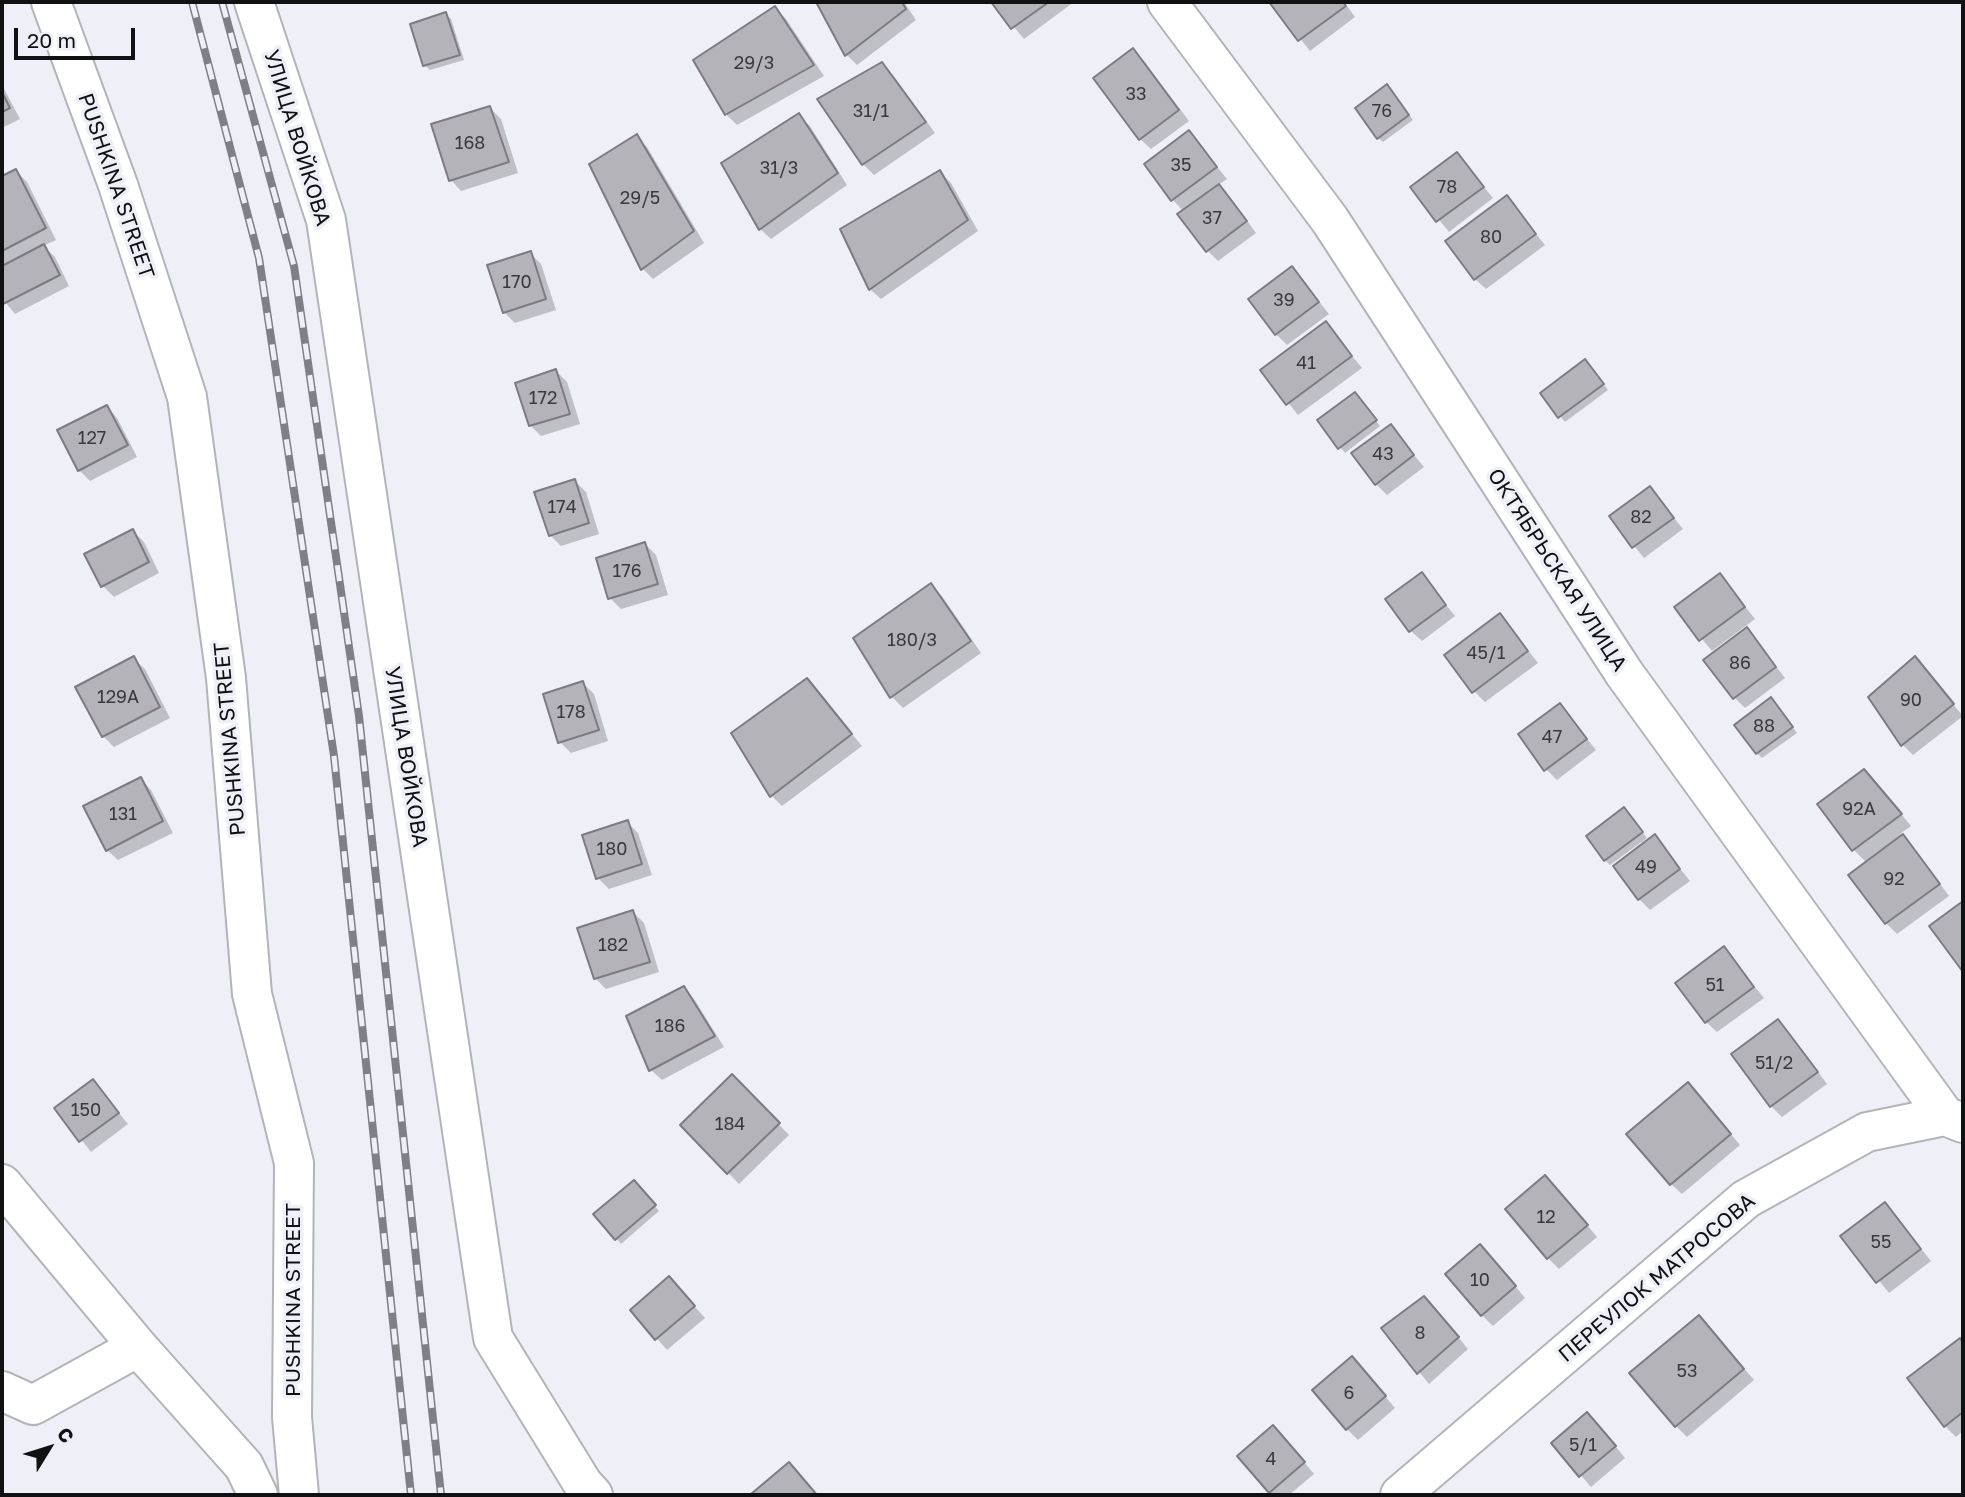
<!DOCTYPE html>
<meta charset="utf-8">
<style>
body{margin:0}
#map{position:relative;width:1965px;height:1497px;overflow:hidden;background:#eff0f7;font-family:"Golos Text",sans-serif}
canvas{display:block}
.frame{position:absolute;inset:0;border:4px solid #101113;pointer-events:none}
.north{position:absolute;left:14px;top:1413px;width:70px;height:70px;-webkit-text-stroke:5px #eff0f7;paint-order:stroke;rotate:52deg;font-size:19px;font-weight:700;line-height:28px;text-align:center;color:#101113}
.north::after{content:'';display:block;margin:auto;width:24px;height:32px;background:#101113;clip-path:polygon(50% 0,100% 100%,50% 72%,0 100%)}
.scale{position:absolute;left:14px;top:28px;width:121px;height:32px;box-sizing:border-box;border:4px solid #101113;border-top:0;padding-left:9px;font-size:21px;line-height:24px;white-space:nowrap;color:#101113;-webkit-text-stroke:5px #eff0f7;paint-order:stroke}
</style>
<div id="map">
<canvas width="1965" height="1497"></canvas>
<div class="frame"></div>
<div class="north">С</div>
<div class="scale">20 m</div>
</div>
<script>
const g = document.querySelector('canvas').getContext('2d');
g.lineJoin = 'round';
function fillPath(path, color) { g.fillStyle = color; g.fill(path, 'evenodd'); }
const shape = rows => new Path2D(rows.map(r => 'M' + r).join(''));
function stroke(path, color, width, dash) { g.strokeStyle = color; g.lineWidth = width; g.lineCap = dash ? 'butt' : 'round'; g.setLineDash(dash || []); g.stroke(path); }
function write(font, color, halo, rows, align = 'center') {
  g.font = font + ' "Golos Text",sans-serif'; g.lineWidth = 7; g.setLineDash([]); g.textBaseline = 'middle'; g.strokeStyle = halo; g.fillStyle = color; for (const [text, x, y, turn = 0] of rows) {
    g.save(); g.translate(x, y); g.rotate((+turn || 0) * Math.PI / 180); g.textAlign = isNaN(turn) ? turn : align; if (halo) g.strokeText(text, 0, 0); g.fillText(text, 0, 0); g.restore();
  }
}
fillPath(shape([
 [818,2,904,2,916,20,857,65,846,54],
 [993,2,1074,2,1024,39],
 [1271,2,1344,2,1355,17,1310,51],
 [775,8,786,19,824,76,737,125,726,114],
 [446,14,451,19,464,60,430,70,425,65],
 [1133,50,1144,61,1189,121,1151,149,1140,139],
 [882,64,893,75,935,133,874,175,863,164],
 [2,85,20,119,2,128],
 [1392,91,1413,120,1383,142,1378,138],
 [490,108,501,119,518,173,461,191,451,180],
 [799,116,810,126,847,185,771,239,760,229],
 [1189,132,1227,179,1218,185,1230,197,1256,233,1218,261,1207,250,1184,212,1173,200,1146,164],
 [636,136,647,147,704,243,653,279,643,269],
 [1457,154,1493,198,1449,232,1412,187],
 [16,171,27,182,56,240,43,246,55,257,69,286,15,314,2,298,2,178],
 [940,172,951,183,978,231,881,299,870,289],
 [1507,198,1545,245,1486,289,1475,279],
 [530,253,541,264,556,310,515,323,504,312],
 [1292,268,1329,314,1287,345,1276,334],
 [1325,323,1362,368,1298,415,1262,370],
 [1590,366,1608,390,1565,422,1542,393],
 [556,371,567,382,580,424,541,436,530,425],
 [1360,399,1380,426,1345,453,1319,421],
 [107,407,117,418,137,457,90,481,79,470],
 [1390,426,1424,467,1387,495,1376,484],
 [575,481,586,492,599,534,561,546,550,535],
 [1650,488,1683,529,1644,558,1611,517],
 [133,531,144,542,159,573,114,597,103,586],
 [645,544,656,555,668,595,621,609,610,598,598,559],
 [1421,574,1455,616,1422,641,1411,631],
 [1720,575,1755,619,1712,651,1676,608],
 [931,585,942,596,981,653,903,708,892,697,855,638],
 [1500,615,1538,663,1485,702,1474,691],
 [1747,630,1785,678,1745,708,1734,697],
 [134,659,145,669,170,718,114,747,103,736],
 [1915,659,1963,716,1913,755,1902,744],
 [807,680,862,746,782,806,772,796],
 [583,683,594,694,608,741,571,753,560,742],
 [1775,704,1797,733,1762,758,1757,753],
 [1560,705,1596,750,1557,780,1546,769],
 [141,779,151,790,173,833,118,860,107,850],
 [1875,782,1911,826,1900,834,1913,847,1949,896,1897,934,1886,923,1851,875,1867,863,1854,850,1820,804],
 [1629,815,1647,838,1610,865,1605,860],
 [627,822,638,833,652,875,609,889,598,878],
 [1655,837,1690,881,1650,910,1639,899],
 [633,912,644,923,659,972,606,989,595,978],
 [1724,949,1764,998,1717,1032,1706,1022],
 [684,988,694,999,724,1047,662,1080,651,1070],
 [1778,1022,1789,1032,1827,1084,1782,1117,1771,1106,1733,1055],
 [732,1076,789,1135,739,1184,682,1125],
 [93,1082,128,1124,91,1152,57,1108],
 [1698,1095,1740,1145,1682,1194,1671,1184],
 [639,1187,659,1211,621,1244,596,1214],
 [1556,1188,1597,1237,1559,1269,1548,1258],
 [1885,1204,1931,1261,1889,1293,1843,1236],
 [1491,1257,1525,1298,1493,1326,1482,1315],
 [680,1290,705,1318,667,1350,632,1310],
 [1435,1309,1468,1349,1429,1384,1384,1328],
 [1709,1328,1754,1380,1687,1437,1676,1426],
 [1960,1341,1963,1344,1963,1431,1956,1437,1945,1426],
 [1363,1370,1395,1408,1358,1440,1347,1429],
 [1598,1425,1625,1458,1591,1487,1553,1443],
 [1284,1438,1314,1474,1289,1495,1274,1495,1270,1492]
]), '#0003');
const building = shape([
 [816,2,902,2,906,9,845,56,816,2],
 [991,2,1049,2,1011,29,991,2],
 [1269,2,1343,2,1346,6,1298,41,1269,2],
 [775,6,814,65,725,115,693,60,775,6],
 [446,12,460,55,423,66,410,24,446,12],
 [1133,48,1179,110,1139,140,1093,78,1133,48],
 [882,62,926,122,862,165,817,99,882,62],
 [1387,84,1409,115,1377,139,1355,108,1387,84],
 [2,92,10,108,2,112,2,92],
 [490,106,509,162,449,181,431,124,490,106],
 [799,113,838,173,759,230,721,163,799,113],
 [1189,130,1217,167,1171,201,1144,164,1189,130],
 [637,134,694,231,641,270,589,164,637,134],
 [1457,152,1484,187,1436,222,1410,187,1457,152],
 [16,169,46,228,2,251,2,176,16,169],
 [940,170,968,220,869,290,840,229,940,170],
 [1219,184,1247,221,1206,252,1177,214,1219,184],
 [1507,195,1536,234,1474,280,1445,241,1507,195],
 [44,244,60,275,3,304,2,266,44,244],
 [531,251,546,299,503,313,487,265,531,251],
 [1292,266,1319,302,1275,335,1248,299,1292,266],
 [1326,321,1352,356,1286,405,1260,370,1326,321],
 [1585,359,1604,384,1558,418,1540,393,1585,359],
 [556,369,570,414,529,426,515,383,556,369],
 [1355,392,1377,420,1338,449,1317,420,1355,392],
 [107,405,128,445,78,471,57,430,107,405],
 [1391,424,1414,455,1375,485,1351,453,1391,424],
 [575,479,589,523,549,536,534,492,575,479],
 [1650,486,1674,518,1632,548,1609,516,1650,486],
 [133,529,149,562,101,587,84,554,133,529],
 [645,542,658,584,608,599,596,558,645,542],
 [1422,572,1446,605,1409,632,1385,599,1422,572],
 [1720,573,1745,607,1699,641,1674,607,1720,573],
 [931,583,971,641,890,698,853,638,931,583],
 [1500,613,1528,651,1472,693,1444,655,1500,613],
 [1747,627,1776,667,1733,699,1703,660,1747,627],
 [134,656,160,707,102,737,75,687,134,656],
 [1915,656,1954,704,1901,746,1868,697,1915,656],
 [807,678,852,734,770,797,731,733,807,678],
 [583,681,599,730,558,743,543,694,583,681],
 [1771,697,1793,727,1756,754,1734,725,1771,697],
 [1560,703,1587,739,1544,771,1518,734,1560,703],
 [1864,769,1902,814,1852,851,1817,804,1864,769],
 [141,777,163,821,106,851,83,806,141,777],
 [1624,807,1643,832,1604,861,1586,836,1624,807],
 [628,820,642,864,596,879,582,835,628,820],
 [1655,834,1680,869,1638,900,1613,866,1655,834],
 [1903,834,1940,884,1885,924,1848,875,1903,834],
 [1963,901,1963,972,1929,926,1963,901],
 [633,910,650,962,594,979,577,928,633,910],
 [1724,946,1754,987,1705,1023,1675,983,1724,946],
 [684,986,715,1036,649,1071,626,1016,684,986],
 [1778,1019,1818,1072,1770,1107,1731,1054,1778,1019],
 [732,1074,780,1123,727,1174,680,1125,732,1074],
 [93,1079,119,1113,79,1142,54,1108,93,1079],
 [1688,1082,1731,1134,1670,1185,1626,1134,1688,1082],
 [1545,1175,1588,1225,1547,1259,1505,1209,1545,1175],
 [634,1180,656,1205,615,1240,593,1214,634,1180],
 [1885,1202,1921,1249,1876,1283,1840,1236,1885,1202],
 [1480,1244,1516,1286,1481,1316,1445,1274,1480,1244],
 [669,1276,695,1306,655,1340,630,1310,669,1276],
 [1424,1296,1459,1337,1417,1374,1381,1328,1424,1296],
 [1699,1315,1744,1369,1675,1427,1629,1373,1699,1315],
 [1960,1338,1963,1343,1963,1412,1944,1427,1907,1378,1960,1338],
 [1352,1356,1386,1396,1346,1430,1312,1390,1352,1356],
 [1587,1412,1616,1446,1579,1477,1551,1443,1587,1412],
 [1273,1425,1305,1462,1269,1493,1237,1456,1273,1425],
 [789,1462,817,1495,752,1495,751,1494,789,1462]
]);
fillPath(building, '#b5b3ba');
stroke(building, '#7d7b81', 2);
const minor = shape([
 [51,2,118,185,187,397,226,678,252,994,294,1163,292,1417,299,1495],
 [254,2,326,220,493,1338,583,1484,593,1495],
 [1167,2,1330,220,1624,673,1945,1116,1963,1123],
 [2,1184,138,1347,244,1466,258,1495],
 [2,1391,33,1405,138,1347],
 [1400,1495,1746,1199,1867,1132,1945,1116]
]);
stroke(minor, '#b2b4ba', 42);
stroke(minor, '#fff', 38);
const rail = shape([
 [192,2,259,258,334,756,411,1495],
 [222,2,294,266,359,716,441,1495]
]);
stroke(rail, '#7f8085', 8);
stroke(rail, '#eff0f7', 5, [16]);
write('18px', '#393a3d', null, [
 ["29/3",754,63],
 ["33",1136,94],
 ["31/1",871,111],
 ["76",1382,111],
 ["168",470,143],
 ["35",1181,165],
 ["31/3",779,168],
 ["78",1447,187],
 ["29/5",640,198],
 ["37",1212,218],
 ["80",1491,237],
 ["170",517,282],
 ["39",1284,300],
 ["41",1306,363],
 ["172",543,398],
 ["127",92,438],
 ["43",1383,454],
 ["174",562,507],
 ["82",1641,517],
 ["176",627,571],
 ["180/3",912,640],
 ["45/1",1486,653],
 ["86",1740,663],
 ["129А",118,697],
 ["90",1911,700],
 ["178",571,712],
 ["88",1764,726],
 ["47",1552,737],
 ["92А",1859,809],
 ["131",123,814],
 ["180",612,849],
 ["49",1646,867],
 ["92",1894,879],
 ["182",613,945],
 ["51",1715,985],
 ["186",670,1026],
 ["51/2",1774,1063],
 ["150",86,1110],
 ["184",730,1124],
 ["12",1546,1217],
 ["55",1881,1242],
 ["10",1480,1280],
 ["8",1420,1333],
 ["53",1687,1371],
 ["6",1349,1393],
 ["5/1",1583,1445],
 ["4",1271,1459]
]);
write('21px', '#101113', '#eff0f7', [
 ["УЛИЦА ВОЙКОВА",297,138,73],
 ["PUSHKINA STREET",116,186,71],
 ["ОКТЯБРЬСКАЯ УЛИЦА",1557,570,57],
 ["PUSHKINA STREET",230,739,-95],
 ["УЛИЦА ВОЙКОВА",406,757,81],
 ["ПЕРЕУЛОК МАТРОСОВА",1657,1278,-40],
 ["PUSHKINA STREET",293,1300,-90]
]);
</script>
